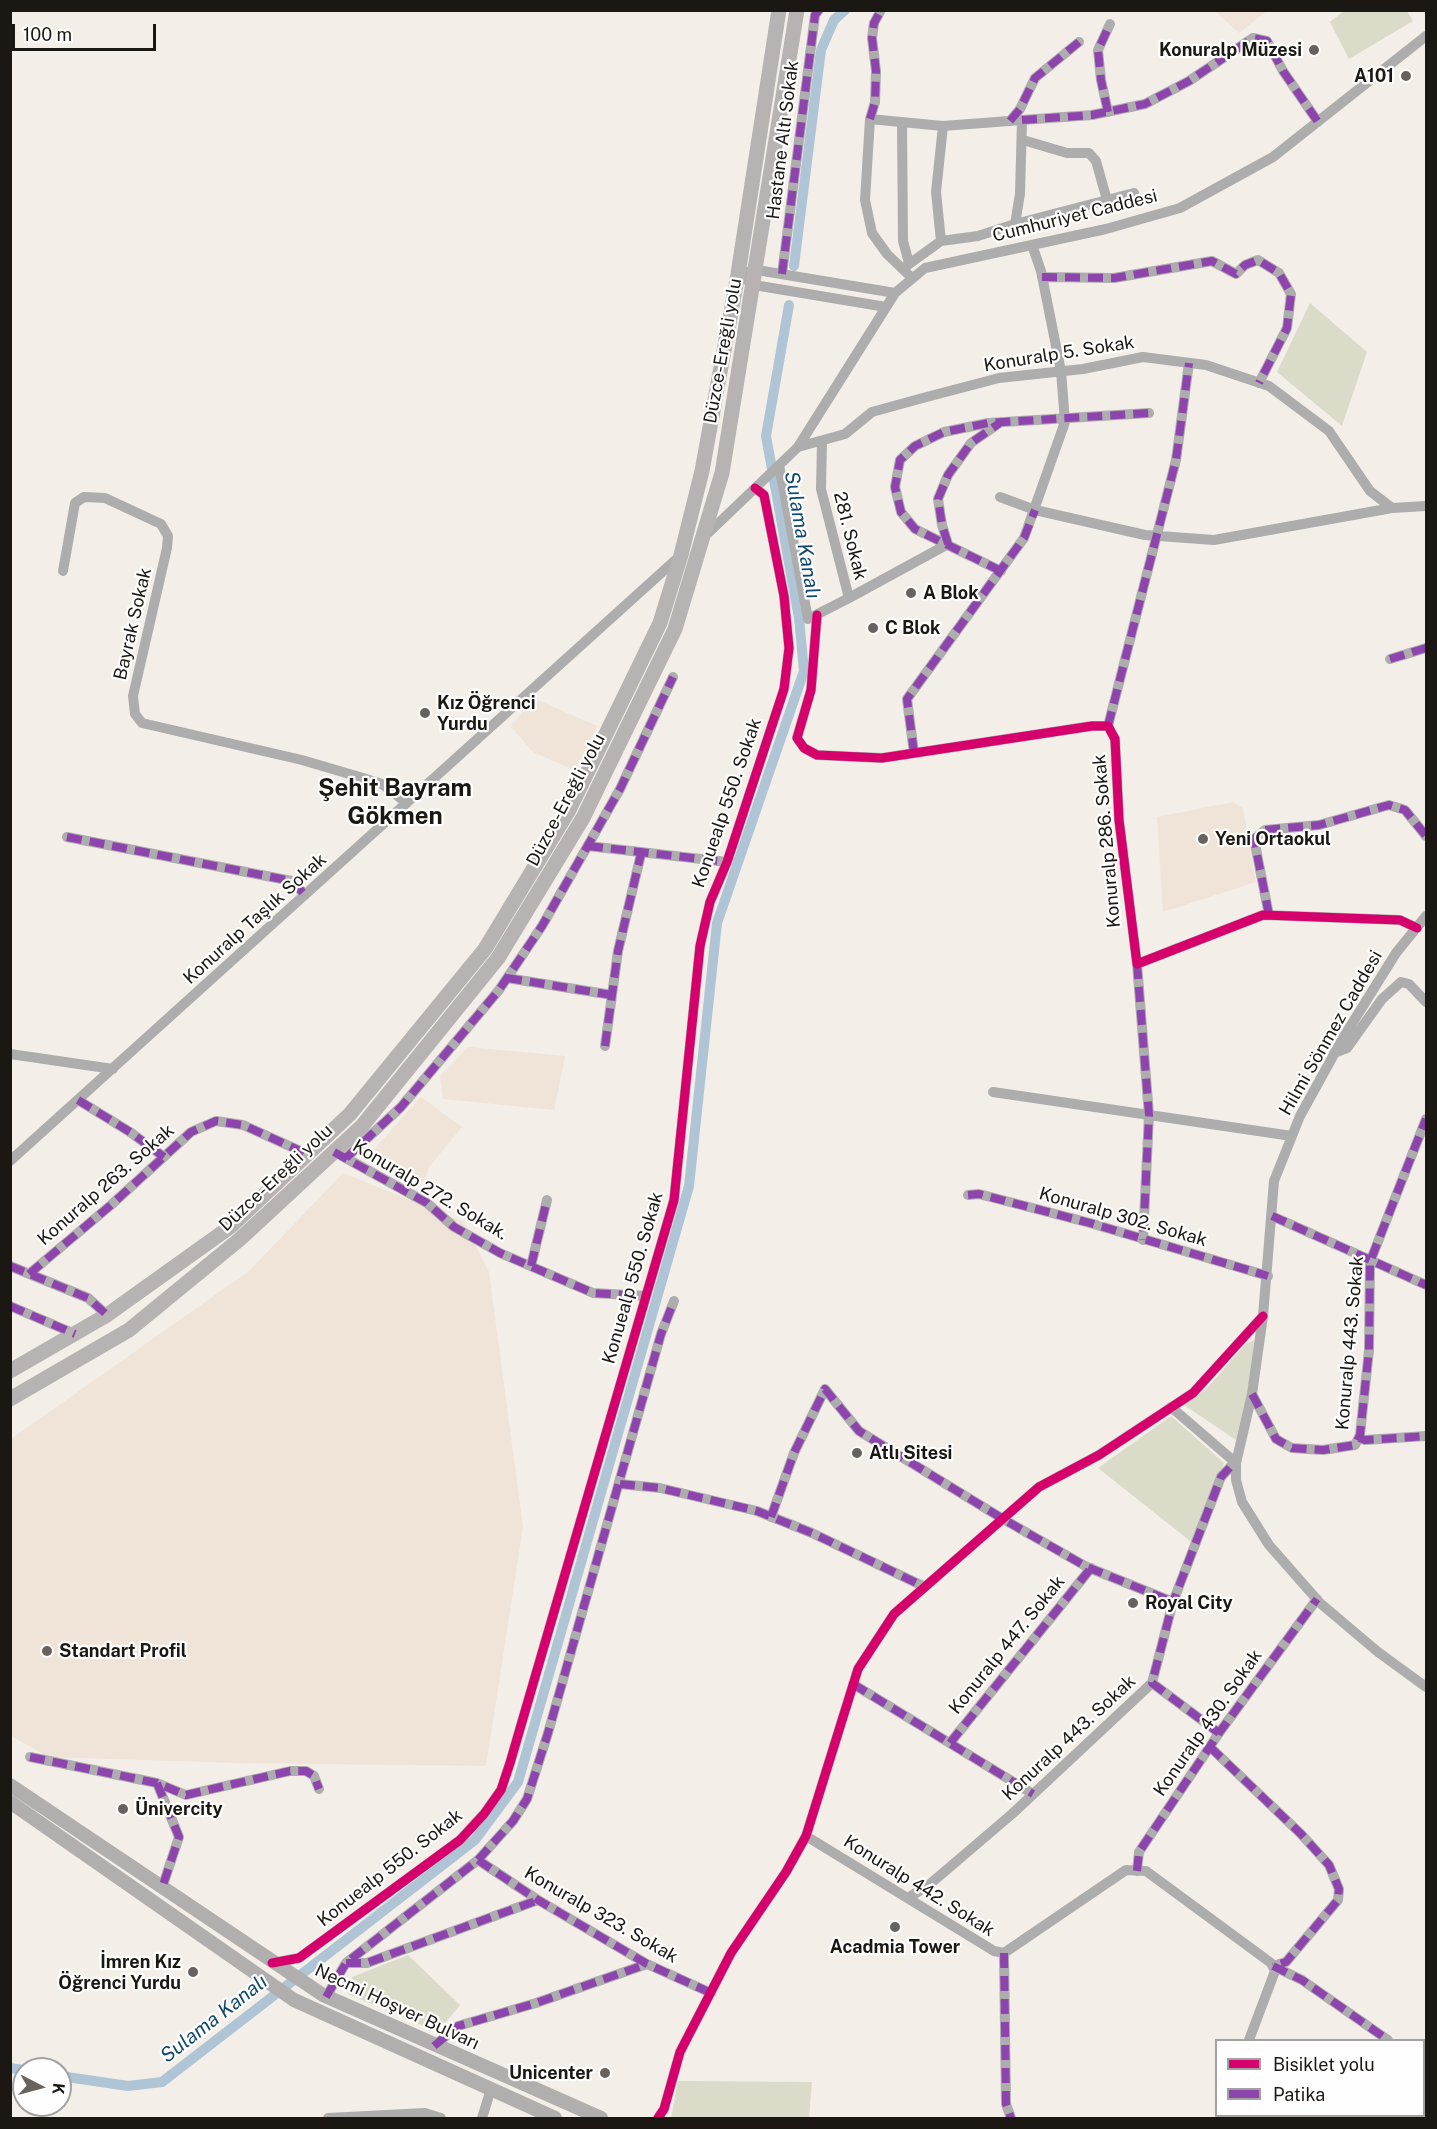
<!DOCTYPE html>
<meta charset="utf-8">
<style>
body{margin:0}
#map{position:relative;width:1437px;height:2129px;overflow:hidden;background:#f4eee8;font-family:"Public Sans",sans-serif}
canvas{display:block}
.frame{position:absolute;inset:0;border:12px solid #1b1712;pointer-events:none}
.legend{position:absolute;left:1215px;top:2039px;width:210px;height:78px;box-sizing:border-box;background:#fefefe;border:2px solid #a3a2a0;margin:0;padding:8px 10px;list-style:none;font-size:18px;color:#1b1712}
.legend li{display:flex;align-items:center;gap:12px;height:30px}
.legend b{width:30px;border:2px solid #a3a2a0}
.north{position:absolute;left:12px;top:2057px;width:60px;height:60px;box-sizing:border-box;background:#fefefe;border:2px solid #a3a2a0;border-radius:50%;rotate:96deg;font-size:16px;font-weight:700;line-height:24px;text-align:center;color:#1b1712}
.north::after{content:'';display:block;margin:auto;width:21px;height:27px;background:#67625d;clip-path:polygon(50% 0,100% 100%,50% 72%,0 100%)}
.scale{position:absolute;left:12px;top:24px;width:144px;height:27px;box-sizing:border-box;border:3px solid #1b1712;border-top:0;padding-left:8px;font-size:18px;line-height:21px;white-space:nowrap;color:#1b1712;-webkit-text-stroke:4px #fefefe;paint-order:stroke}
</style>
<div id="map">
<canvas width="1437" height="2129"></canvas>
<div class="frame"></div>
<ul class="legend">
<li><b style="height:8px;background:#d6006c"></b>Bisiklet yolu</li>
<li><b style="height:8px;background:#8e44ad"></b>Patika</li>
</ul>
<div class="north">K</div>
<div class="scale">100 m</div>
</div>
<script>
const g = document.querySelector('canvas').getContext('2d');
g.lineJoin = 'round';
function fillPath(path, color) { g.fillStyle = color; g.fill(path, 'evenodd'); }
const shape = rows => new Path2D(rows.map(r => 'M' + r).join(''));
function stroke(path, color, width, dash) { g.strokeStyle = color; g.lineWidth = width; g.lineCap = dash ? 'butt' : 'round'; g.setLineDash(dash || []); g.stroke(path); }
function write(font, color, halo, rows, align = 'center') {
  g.font = font + ' "Public Sans",sans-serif'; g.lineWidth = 4.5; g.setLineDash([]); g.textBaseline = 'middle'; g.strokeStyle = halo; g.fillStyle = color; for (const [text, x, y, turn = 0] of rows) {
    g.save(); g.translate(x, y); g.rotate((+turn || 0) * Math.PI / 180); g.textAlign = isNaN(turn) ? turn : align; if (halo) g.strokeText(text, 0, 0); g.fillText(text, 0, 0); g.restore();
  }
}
fillPath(shape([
 [1215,11,1267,11,1239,33],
 [540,701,597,726,576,771,533,752,510,726,531,703],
 [1233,802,1243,808,1256,882,1163,912,1157,817],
 [468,1047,565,1056,554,1110,443,1099,440,1076],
 [421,1097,462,1127,429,1167,424,1183,379,1164,370,1154],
 [343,1173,464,1222,489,1272,523,1527,486,1766,238,1763,49,1757,11,1736,11,1439,249,1271]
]), '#efe4d7');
fillPath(shape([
 [1345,10,1407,11,1413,21,1349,59,1330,22],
 [1310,303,1367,352,1342,426,1277,372],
 [1254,1340,1251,1380,1236,1440,1184,1405,1207,1388,1246,1344],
 [1171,1416,1224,1463,1194,1544,1098,1468],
 [408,1955,460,2005,438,2032,348,1994,352,1977],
 [678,2081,812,2082,809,2118,671,2118]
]), '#dadbc9');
stroke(shape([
 [794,266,821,50,834,20,845,10],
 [10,2068,24,2070],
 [60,2076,128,2086,162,2082,475,1840,518,1782,689,1186,717,923,804,671,799,618,766,436,789,305]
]), '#afc5d6', 10);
stroke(shape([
 [1108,112,1101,80,1098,50,1110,24],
 [870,119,875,102,876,71,872,38,874,23,881,10],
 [1022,120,1092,115,1145,104,1189,81,1253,38,1267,41,1283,71,1318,122],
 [1010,121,1020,109,1035,78,1079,42],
 [902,122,903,241,909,263],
 [1023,140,1067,153,1089,153,1096,161,1107,200],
 [1015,224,1134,193],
 [905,267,941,241],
 [782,274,815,15,819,10],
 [1042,277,1114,278,1212,261,1236,274,1245,265,1258,260,1279,273,1291,294,1287,328,1259,383],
 [912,278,887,254,872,233,865,200,870,119,943,126,936,192,941,241,978,236,1015,224,1020,194,1022,120,943,126],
 [886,307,754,285,738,274,757,270,895,293],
 [822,442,821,489,849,598,948,544,942,525,938,499,948,475,971,443,1001,422],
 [798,447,845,434,872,412,919,399,999,378,1083,369,1143,357,1206,365,1269,386,1329,431,1370,491,1392,508,1426,506],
 [779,465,808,619,849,598],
 [1000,497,1035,510,1145,535,1214,540,1392,508],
 [704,537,798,447,895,293,925,268,1106,229,1180,208,1273,157,1426,36],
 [63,571,75,503,84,497,105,498,161,524,168,536,167,548,133,696,135,714,142,723,302,760,363,778,382,784,407,803],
 [1001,571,915,529,901,512,895,487,900,460,915,446,944,432,988,423,1149,413],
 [817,615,811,690,797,738,804,748,817,755,882,758,1092,726,1108,726,1115,739,1119,820,1137,964,1263,915,1400,920,1417,928],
 [1390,659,1426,648],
 [1108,726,1176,460,1189,363],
 [914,753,907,699,1024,538,1065,422,1061,371,1041,271,1032,245],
 [67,837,292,881,305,895],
 [588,846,727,862],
 [1269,915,1254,839,1265,830,1319,825,1389,805,1405,810,1426,836],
 [1426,916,1396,953,1343,1038,1300,1116,1274,1181,1263,1316,1252,1394,1236,1463,1236,1480,1242,1502,1269,1545,1320,1603,1378,1652,1426,1687],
 [1137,964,1149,1115,1143,1240],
 [507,978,612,995],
 [605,1046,618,951,641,854],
 [1334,1053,1347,1048,1382,999,1401,982,1409,984,1426,1002],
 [10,1054,113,1069],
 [993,1092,1292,1136],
 [78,1100,130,1132,164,1157],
 [342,1156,427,1203,454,1227,500,1253,593,1293,646,1296],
 [346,1158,401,1107,499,990,542,926,620,789,673,677],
 [10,1161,680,556],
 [968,1195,979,1194,1090,1223,1268,1276],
 [1272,1216,1426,1285],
 [10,1266,88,1298,107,1315],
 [531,1266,547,1200],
 [29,1274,111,1205,191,1132,216,1121,243,1125,307,1154],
 [10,1306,75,1334],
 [1252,1394,1276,1439,1292,1448,1323,1450,1355,1445,1360,1435,1369,1350,1370,1262,1426,1119],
 [1171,1407,1236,1463],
 [1359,1438,1365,1440,1426,1436],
 [620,1484,660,1488,757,1511,812,1533,925,1587],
 [771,1517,794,1453,825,1389,859,1431,1003,1519,1087,1567,1173,1602],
 [1152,1683,1219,1733],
 [853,1684,1033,1794],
 [950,1743,1091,1568],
 [1210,1747,1301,1834,1329,1865,1339,1889,1338,1900,1286,1962,1273,1966],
 [30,1757,157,1783,186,1795,290,1771,306,1771,314,1776,319,1789],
 [157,1783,179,1837,162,1888],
 [806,1836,994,1951,1004,1953,1126,1870,1146,1871,1271,1963,1275,1971,1249,2040],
 [478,1860,538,1900,647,1964,711,1993],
 [1137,1871,1139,1852,1219,1733,1317,1599],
 [908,1898,930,1884,1012,1814,1152,1683,1173,1602,1221,1477,1235,1462],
 [1004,1953,1006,2104,1011,2118],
 [273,1963,299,1958,460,1840,484,1814,501,1790,510,1763,674,1200,700,946,710,902,727,862,784,689,789,648,784,596,764,495,755,488],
 [346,1963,367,1963,538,1900],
 [1273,1966,1302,1980,1388,2040],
 [326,1997,346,1963,478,1860,513,1821,527,1799,548,1733,661,1334,674,1301],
 [434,2046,458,2026,536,2003,647,1964],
 [1387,2116,1391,2118],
 [328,2118,425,2113,441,2118],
 [482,2118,491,2089],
 [658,2118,664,2109,680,2052,731,1953,786,1872,806,1836,858,1669,894,1614,1039,1487,1099,1455,1193,1393,1263,1316],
 [1225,2118,1225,2116]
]), '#adadae', 10);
stroke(shape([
 [10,1785,323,1995,601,2118],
 [10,1802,294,2000,555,2118]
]), '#b1aeae', 14);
stroke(shape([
 [10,1371,107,1315,230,1227,350,1114,485,949,569,810,660,623,681,555,702,471,738,274,779,10],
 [10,1399,129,1330,240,1239,362,1126,498,958,583,818,675,629,722,473,797,10]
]), '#b7b3b2', 15);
stroke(shape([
 [1108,112,1101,80,1098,50,1110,24],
 [870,119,875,102,876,71,872,38,874,23,881,10],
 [1022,120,1092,115,1145,104,1189,81,1253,38,1267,41,1283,71,1318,122],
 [1010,121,1020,109,1035,78,1079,42],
 [782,274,815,15,819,10],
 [1042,277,1114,278,1212,261,1236,274,1245,265,1258,260,1279,273,1291,294,1287,328,1259,383],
 [948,544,942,525,938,499,948,475,971,443,1001,422],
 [1001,571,915,529,901,512,895,487,900,460,915,446,944,432,988,423,1149,413],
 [1390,659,1426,648],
 [1108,726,1176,460,1189,363],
 [914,753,907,699,1024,538,1035,510],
 [67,837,292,881,305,895],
 [588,846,727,862],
 [1269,915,1254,839,1265,830,1319,825,1389,805,1405,810,1426,836],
 [1137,964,1149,1115,1143,1240],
 [507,978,612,995],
 [605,1046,618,951,641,854],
 [78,1100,130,1132,164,1157],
 [334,1152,427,1203,454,1227,500,1253,593,1293,646,1296],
 [346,1158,401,1107,499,990,542,926,620,789,673,677],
 [968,1195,979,1194,1090,1223,1268,1276],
 [1272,1216,1426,1285],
 [10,1266,88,1298,107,1315],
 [531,1266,547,1200],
 [29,1274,111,1205,191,1132,216,1121,243,1125,307,1154],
 [10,1306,75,1334],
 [1252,1394,1276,1439,1292,1448,1323,1450,1355,1445,1360,1435,1369,1350,1370,1262,1426,1119],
 [1359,1438,1365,1440,1426,1436],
 [620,1484,660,1488,757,1511,812,1533,925,1587],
 [771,1517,794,1453,825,1389,859,1431,1003,1519,1087,1567,1173,1602],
 [853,1684,1033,1794],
 [1219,1733,1152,1683,1173,1602,1221,1477,1235,1462],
 [950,1743,1091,1568],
 [1210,1747,1301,1834,1329,1865,1339,1889,1338,1900,1286,1962,1273,1966],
 [30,1757,157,1783,186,1795,290,1771,306,1771,314,1776,319,1789],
 [157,1783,179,1837,162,1888],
 [478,1860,538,1900,647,1964,711,1993],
 [1137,1871,1139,1852,1219,1733,1317,1599],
 [1004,1953,1006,2104,1011,2118],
 [346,1963,367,1963,538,1900],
 [1273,1966,1302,1980,1388,2040],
 [326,1997,346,1963,478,1860,513,1821,527,1799,548,1733,661,1334,674,1301],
 [434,2046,458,2026,536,2003,647,1964],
 [1387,2116,1391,2118]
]), '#8e44ad', 8, [15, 8]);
stroke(shape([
 [817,615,811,690,797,738,804,748,817,755,882,758,1092,726,1108,726,1115,739,1119,820,1137,964,1263,915,1400,920,1417,928],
 [272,1963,299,1958,460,1840,484,1814,501,1790,510,1763,674,1200,700,946,710,902,727,862,784,689,789,648,784,596,764,495,755,488],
 [658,2118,664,2109,680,2052,731,1953,786,1872,806,1836,858,1669,894,1614,1039,1487,1099,1455,1193,1393,1263,1316]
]), '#d6006c', 9);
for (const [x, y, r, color] of [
 [1314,50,6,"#67625d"],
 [1406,76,6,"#67625d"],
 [911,593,6,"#67625d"],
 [873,628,6,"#67625d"],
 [425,713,6,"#67625d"],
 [1203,839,6,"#67625d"],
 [857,1453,6,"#67625d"],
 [1133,1603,6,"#67625d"],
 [47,1651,6,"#67625d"],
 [123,1809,6,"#67625d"],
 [895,1927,6,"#67625d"],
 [193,1972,6,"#67625d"],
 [605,2073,6,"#67625d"]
]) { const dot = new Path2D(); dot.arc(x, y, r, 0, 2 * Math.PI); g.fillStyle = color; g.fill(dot); stroke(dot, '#fefefe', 2); }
write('bold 18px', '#1b1712', '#fefefe', [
 ["Konuralp Müzesi",1302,50,"right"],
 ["A101",1394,76,"right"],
 ["A Blok",923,593],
 ["C Blok",885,628],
 ["Kız Öğrenci",437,703],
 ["Yurdu",437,724],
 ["Yeni Ortaokul",1215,839],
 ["Atlı Sitesi",869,1453],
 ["Royal City",1145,1603],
 ["Standart Profil",59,1651],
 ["Ünivercity",135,1809],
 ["Acadmia Tower",895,1947,"center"],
 ["İmren Kız",181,1962,"right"],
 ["Öğrenci Yurdu",181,1983,"right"],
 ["Unicenter",593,2073,"right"]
], 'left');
write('18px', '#1b1712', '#fefefe', [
 ["Hastane Altı Sokak",783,140,-83],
 ["Cumhuriyet Caddesi",1075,216,-14],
 ["Düzce-Ereğli yolu",723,351,-80],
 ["Konuralp 5. Sokak",1059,354,-9],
 ["281. Sokak",850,536,76],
 ["Bayrak Sokak",133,624,-77],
 ["Düzce-Ereğli yolu",566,800,-62],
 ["Konuealp 550. Sokak",727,803,-71],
 ["Konuralp 286. Sokak",1107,841,-95],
 ["Konuralp Taşlık Sokak",255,919,-42],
 ["Hilmi Sönmez Caddesi",1331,1033,-60],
 ["Düzce-Ereğli yolu",276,1178,-43],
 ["Konuralp 263. Sokak",106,1185,-41],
 ["Konuralp 272. Sokak.",430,1190,31],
 ["Konuralp 302. Sokak",1123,1217,16],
 ["Konuealp 550. Sokak",633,1278,-74],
 ["Konuralp 443. Sokak",1350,1343,-85],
 ["Konuralp 447. Sokak",1007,1645,-51],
 ["Konuralp 430. Sokak",1208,1723,-55],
 ["Konuralp 443. Sokak",1069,1738,-43],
 ["Konuealp 550. Sokak",390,1868,-38],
 ["Konuralp 442. Sokak",919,1886,32],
 ["Konuralp 323. Sokak",601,1915,30],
 ["Necmi Hoşver Bulvarı",397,2007,25]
]);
write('italic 20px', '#0f486d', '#fefefe', [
 ["Sulama Kanalı",802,535,80],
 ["Sulama Kanalı",214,2019,-38]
]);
write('bold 24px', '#1b1712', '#fefefe', [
 ["Şehit Bayram",395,789],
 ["Gökmen",395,817]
]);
</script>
